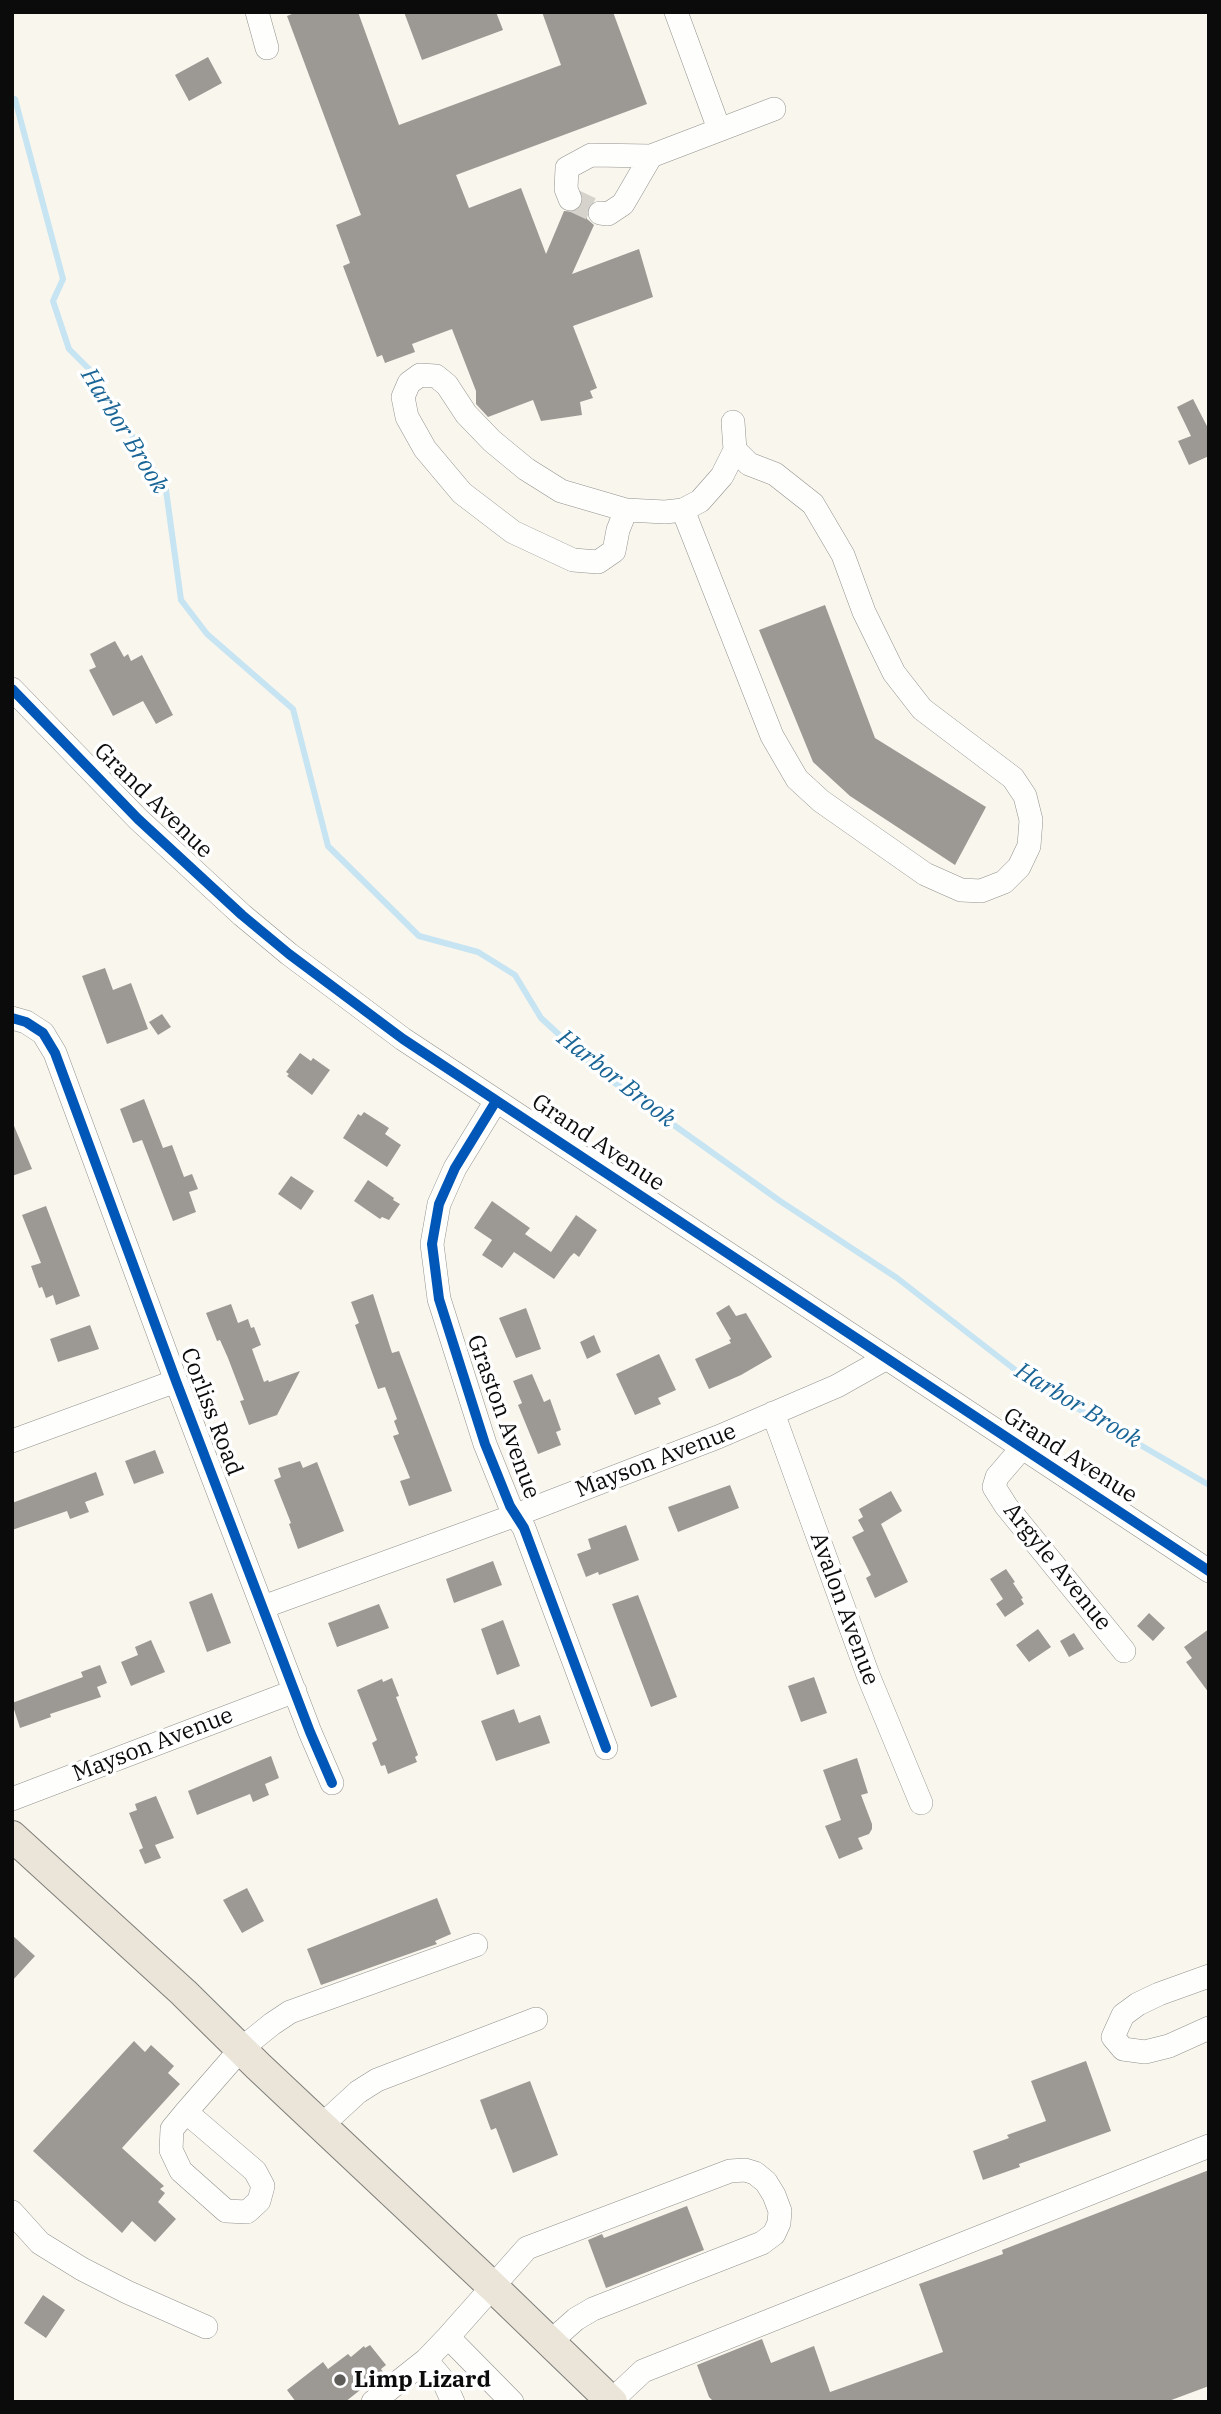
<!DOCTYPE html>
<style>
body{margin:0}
#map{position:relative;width:1221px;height:2414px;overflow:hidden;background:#f9f6ee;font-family:"IBM Plex Serif",serif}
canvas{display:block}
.frame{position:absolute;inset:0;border:14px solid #0b0b0b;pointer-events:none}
</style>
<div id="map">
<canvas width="1221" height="2414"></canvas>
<div class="frame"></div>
</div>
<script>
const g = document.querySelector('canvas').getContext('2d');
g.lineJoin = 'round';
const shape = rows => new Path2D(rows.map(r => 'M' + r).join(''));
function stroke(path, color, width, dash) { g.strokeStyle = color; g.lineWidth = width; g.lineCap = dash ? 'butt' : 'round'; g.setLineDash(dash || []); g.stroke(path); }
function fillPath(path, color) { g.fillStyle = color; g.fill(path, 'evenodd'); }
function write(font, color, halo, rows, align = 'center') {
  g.font = font + ' "IBM Plex Serif",serif'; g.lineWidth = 7; g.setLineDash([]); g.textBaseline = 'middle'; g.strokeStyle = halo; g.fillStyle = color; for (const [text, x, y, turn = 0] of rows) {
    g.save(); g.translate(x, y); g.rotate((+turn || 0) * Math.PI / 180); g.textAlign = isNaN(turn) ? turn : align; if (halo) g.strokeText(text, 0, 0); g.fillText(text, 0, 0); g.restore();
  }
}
stroke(shape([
 [12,98,15,99,63,279,53,301,69,349,92,372,166,490,181,600,207,634,293,709,328,846,419,936,478,952,515,975,541,1018,601,1073,780,1201,897,1278,1027,1379,1209,1485]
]), '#c6e4f2', 6);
fillPath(shape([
 [297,12,358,12,399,125,561,65,542,12,613,12,647,104,456,175,469,208,521,188,546,254,564,211,575,212,581,208,583,196,594,201,589,205,586,212,587,219,594,225,572,274,639,249,653,297,573,326,597,388,590,391,593,398,580,402,582,415,541,421,533,400,488,417,476,404,476,391,452,329,412,344,415,352,385,363,382,355,377,357,343,266,350,263,336,225,361,215,287,16],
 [404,12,496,12,503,30,422,60],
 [208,57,222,83,189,101,175,75],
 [1193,399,1209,430,1209,456,1189,465,1178,441,1191,436,1177,407],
 [825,605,875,738,986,807,955,865,850,796,813,762,759,630],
 [115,641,124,657,128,654,131,661,142,655,173,715,156,724,143,701,113,716,89,670,96,667,90,654],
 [105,968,113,990,131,983,148,1029,107,1044,82,976],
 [162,1014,171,1027,158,1035,149,1022],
 [300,1053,311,1061,313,1058,330,1070,312,1095,287,1076,289,1074,286,1072],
 [144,1099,163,1148,172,1145,184,1177,192,1174,198,1189,189,1192,196,1212,173,1221,142,1140,133,1143,120,1109],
 [364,1112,389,1128,385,1134,401,1145,387,1167,343,1138,358,1114,361,1116],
 [12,1121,32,1169,12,1176],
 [291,1176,314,1191,301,1210,278,1194],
 [368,1180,394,1198,393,1200,400,1204,389,1220,382,1217,380,1219,354,1201],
 [492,1201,530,1228,525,1234,551,1252,576,1215,597,1230,579,1257,574,1253,570,1257,554,1279,514,1252,502,1268,482,1255,492,1240,474,1228],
 [46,1206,80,1296,56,1305,53,1295,46,1298,42,1287,39,1288,31,1266,41,1263,22,1215],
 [373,1294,392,1353,399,1351,452,1491,409,1506,400,1481,410,1478,393,1436,399,1434,394,1421,397,1419,385,1387,378,1389,355,1325,359,1323,351,1302],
 [231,1304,238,1323,248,1319,251,1328,254,1327,261,1345,252,1349,264,1382,268,1380,269,1382,300,1371,277,1415,249,1425,240,1401,244,1400,228,1358,220,1340,217,1341,206,1313],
 [729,1305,736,1316,746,1313,772,1357,741,1375,709,1389,695,1359,731,1343,729,1340,731,1339,716,1313],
 [526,1308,541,1349,516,1358,499,1318],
 [90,1325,99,1349,58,1362,50,1339],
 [594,1335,601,1352,587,1359,580,1342],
 [659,1354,676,1390,658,1398,661,1404,635,1415,616,1374],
 [532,1374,544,1402,550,1399,561,1430,556,1432,561,1445,538,1454,518,1405,522,1403,513,1381],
 [155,1450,164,1473,134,1484,125,1461],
 [300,1461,303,1468,317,1462,344,1531,298,1549,289,1524,291,1523,274,1480,281,1477,278,1468],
 [96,1472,104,1495,85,1502,89,1512,70,1519,67,1511,12,1530,12,1503],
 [730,1485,739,1508,678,1532,668,1507],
 [891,1491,902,1511,881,1524,908,1582,875,1598,866,1578,871,1575,852,1537,864,1531,858,1520,863,1517,859,1509],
 [626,1525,639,1560,599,1575,598,1572,586,1577,577,1554,591,1549,588,1539],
 [493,1561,502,1585,454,1603,446,1579],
 [1006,1569,1015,1582,1013,1583,1023,1598,1021,1599,1024,1604,1005,1617,996,1604,1003,1599,990,1579],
 [212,1593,231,1643,207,1652,189,1602],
 [638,1595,677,1697,651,1707,612,1604],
 [379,1604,389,1628,337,1647,328,1623],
 [1149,1613,1165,1628,1153,1641,1137,1626],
 [503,1620,520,1666,497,1675,481,1629],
 [1038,1629,1051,1647,1029,1662,1016,1645],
 [1209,1629,1209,1693,1186,1662,1192,1658,1184,1647],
 [1074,1633,1084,1649,1069,1657,1060,1641],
 [151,1640,165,1672,131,1686,121,1662,138,1655,135,1647],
 [100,1665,107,1683,97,1687,101,1697,50,1714,51,1717,20,1728,12,1703,83,1677,81,1672],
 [814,1677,827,1713,801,1722,788,1686],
 [392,1678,399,1696,396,1697,418,1755,415,1757,417,1762,388,1774,385,1765,381,1766,372,1743,377,1740,357,1690,382,1679,383,1682],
 [514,1709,519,1723,540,1715,550,1743,496,1761,481,1721],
 [271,1756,279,1778,265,1784,269,1795,253,1802,250,1794,197,1815,188,1791],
 [857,1758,868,1793,861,1795,872,1824,872,1829,869,1834,858,1838,863,1849,839,1859,825,1826,841,1820,823,1770],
 [156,1796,174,1838,155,1845,161,1858,145,1864,139,1850,143,1848,129,1813,137,1810,135,1804],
 [247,1888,264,1921,242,1933,223,1900],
 [437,1898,451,1934,435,1941,437,1944,321,1985,307,1949],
 [12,1935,35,1956,12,1981],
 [134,2041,145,2052,151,2045,174,2066,168,2073,180,2084,122,2148,164,2186,160,2189,165,2193,158,2202,176,2219,155,2242,132,2221,122,2233,33,2151],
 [1086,2061,1111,2131,1019,2164,1020,2167,983,2180,973,2151,1009,2138,1007,2135,1046,2121,1031,2081],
 [530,2081,558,2155,513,2173,496,2128,491,2130,480,2100],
 [1209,2170,1209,2386,1166,2402,714,2402,709,2397,697,2365,762,2339,771,2363,814,2346,830,2392,943,2352,919,2284,1003,2254,1002,2250],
 [687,2206,704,2250,606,2288,588,2240,602,2234,604,2238],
 [43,2295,65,2310,46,2338,24,2323],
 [370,2345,386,2365,381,2369,383,2372,345,2402,296,2402,287,2390,323,2362,328,2369,348,2354,351,2357,364,2346,365,2348]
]), '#9c9894');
stroke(shape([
 [570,199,600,213]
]), '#d5d3cc', 23, [23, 11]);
const minor = shape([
 [257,12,267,48],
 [676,12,719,129],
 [651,156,774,109],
 [570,199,566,189,567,168,591,155,651,156,623,204,608,214,600,213],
 [733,422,735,450,749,464,775,474,813,504,843,555,864,612,894,673,922,709,1013,778,1025,796,1031,820,1029,846,1019,867,1004,882,981,891,961,890,925,874,821,801,797,779,772,736,683,510,700,501,722,476,735,450],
 [626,510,618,530,614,551,598,562,573,560,513,532,462,493,425,449,407,417,403,397,409,383,420,375,436,376,447,385,466,414,492,441,526,469,561,491,626,510,665,512,683,510],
 [12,689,138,819,242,915,289,954,403,1039,1209,1571],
 [12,1018,26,1022,43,1033,55,1053,176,1381,310,1732,332,1783],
 [496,1101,455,1168,439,1204,432,1244,439,1299,485,1444,510,1506,524,1528,606,1748],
 [773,1413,868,1675,921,1803],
 [12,1441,176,1381],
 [1021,1449,997,1477,994,1487,1006,1506,1124,1651],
 [263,1607,516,1515,718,1437,837,1386,885,1359],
 [12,1799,295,1691],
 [1209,1976,1159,1994,1138,2004,1123,2015,1113,2037,1123,2049,1145,2052,1169,2046,1209,2028],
 [186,2112,255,2171,263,2186,259,2201,247,2212,226,2211,181,2171,171,2150,172,2129,186,2112,241,2049,272,2024,290,2012,476,1945],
 [321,2126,358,2092,377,2080,536,2019],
 [12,2212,40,2243,82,2269,127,2292,206,2327],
 [448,2337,512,2402],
 [426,2360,443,2380,453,2402],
 [611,2401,643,2371,1209,2146],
 [373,2402,426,2360,448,2337,527,2248,730,2171,745,2170,755,2173,766,2182,774,2195,780,2211,779,2223,774,2234,762,2243,593,2309,576,2319,550,2342]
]);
const major = shape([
 [12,1836,184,1993,258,2066,493,2287,612,2402]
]);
stroke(minor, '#92918d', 24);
stroke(major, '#7f7e7a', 32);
stroke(minor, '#fefefc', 23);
stroke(major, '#eae5d8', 30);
stroke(shape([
 [12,689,138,819,242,915,289,954,403,1039,1209,1571],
 [12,1018,26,1022,43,1033,55,1053,176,1381,310,1732,332,1783],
 [496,1101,455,1168,439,1204,432,1244,439,1299,485,1444,510,1506,524,1528,606,1748]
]), '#0057b8', 10);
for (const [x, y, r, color] of [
 [340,2380,7,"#5e5d5a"]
]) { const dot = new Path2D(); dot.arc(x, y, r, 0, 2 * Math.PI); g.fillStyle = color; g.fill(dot); stroke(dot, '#fff', 2.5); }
write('23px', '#0b0b0b', '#fff', [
 ["Grand Avenue",153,801,44],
 ["Grand Avenue",598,1143,34],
 ["Corliss Road",211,1412,69],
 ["Graston Avenue",503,1417,70],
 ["Grand Avenue",1070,1456,33],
 ["Mayson Avenue",656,1461,-21],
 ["Argyle Avenue",1057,1567,51],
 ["Avalon Avenue",844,1609,70],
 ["Mayson Avenue",153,1745,-21]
]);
write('bold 23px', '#0b0b0b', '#fff', [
 ["Limp Lizard",354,2380]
], 'left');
write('italic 24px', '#1a6596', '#fff', [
 ["Harbor Brook",124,431,58],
 ["Harbor Brook",616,1079,38],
 ["Harbor Brook",1078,1406,31]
]);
</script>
